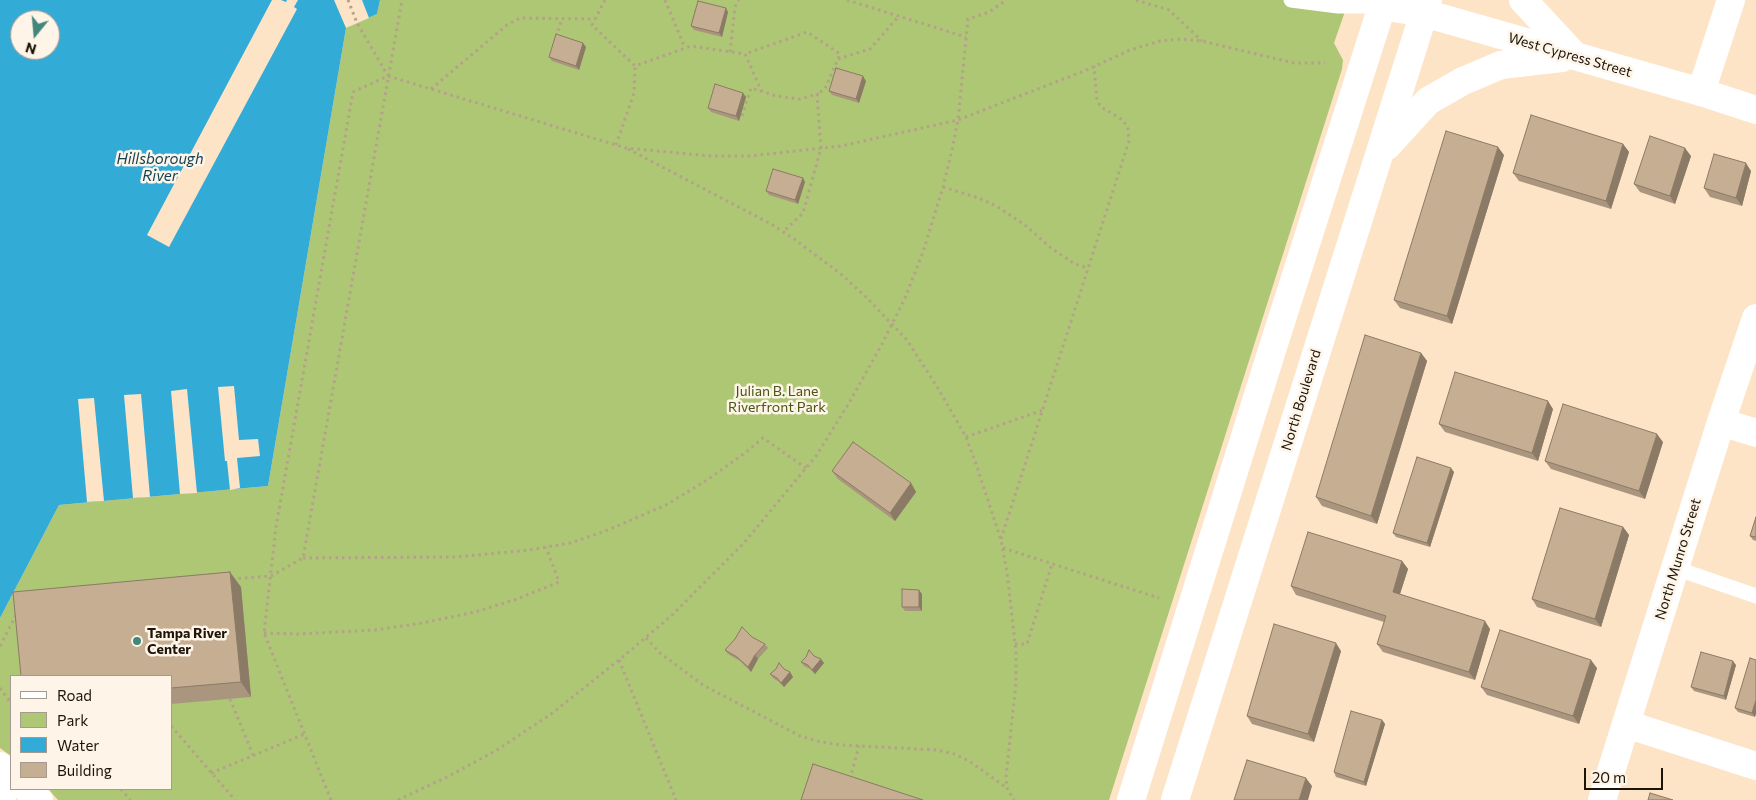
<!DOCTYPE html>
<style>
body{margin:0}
#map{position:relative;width:1756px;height:800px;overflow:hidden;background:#fde4c7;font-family:Commissioner,sans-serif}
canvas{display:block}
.legend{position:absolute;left:10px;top:675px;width:162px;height:115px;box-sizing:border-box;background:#fef4e8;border:1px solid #a49a8f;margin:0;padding:6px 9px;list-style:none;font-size:15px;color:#1c1409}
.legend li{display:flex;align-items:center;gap:10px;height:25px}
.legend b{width:25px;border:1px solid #a49a8f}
.north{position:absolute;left:10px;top:10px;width:50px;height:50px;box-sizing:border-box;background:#fef4e8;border:1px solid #a49a8f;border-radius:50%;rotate:197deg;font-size:14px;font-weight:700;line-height:20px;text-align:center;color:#1c1409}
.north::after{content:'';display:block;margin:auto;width:18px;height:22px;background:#42877c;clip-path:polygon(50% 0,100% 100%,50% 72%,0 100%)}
.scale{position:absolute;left:1584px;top:768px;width:79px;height:22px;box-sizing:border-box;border:2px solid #1c1409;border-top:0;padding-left:6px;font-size:15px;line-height:18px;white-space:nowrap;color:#1c1409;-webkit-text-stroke:4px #fef4e8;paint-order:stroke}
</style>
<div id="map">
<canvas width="1756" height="800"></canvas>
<ul class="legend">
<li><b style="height:6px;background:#fff"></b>Road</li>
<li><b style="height:14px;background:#aec774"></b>Park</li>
<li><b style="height:14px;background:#33abd7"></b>Water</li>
<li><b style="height:14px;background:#c6ae92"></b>Building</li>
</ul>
<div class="north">N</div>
<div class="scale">20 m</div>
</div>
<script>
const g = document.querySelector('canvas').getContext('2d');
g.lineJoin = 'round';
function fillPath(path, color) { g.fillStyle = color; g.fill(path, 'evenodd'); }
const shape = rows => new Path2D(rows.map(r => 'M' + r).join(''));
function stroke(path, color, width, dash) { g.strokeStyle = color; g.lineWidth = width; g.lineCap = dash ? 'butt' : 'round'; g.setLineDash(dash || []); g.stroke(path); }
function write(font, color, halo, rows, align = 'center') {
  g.font = font + ' Commissioner,sans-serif'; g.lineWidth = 5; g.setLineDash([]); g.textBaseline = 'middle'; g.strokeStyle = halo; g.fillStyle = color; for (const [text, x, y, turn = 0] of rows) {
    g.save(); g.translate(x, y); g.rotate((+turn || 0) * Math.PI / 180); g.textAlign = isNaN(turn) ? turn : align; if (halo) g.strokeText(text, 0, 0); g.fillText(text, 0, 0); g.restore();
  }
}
fillPath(shape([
 [380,0,1349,0,1334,43,1343,60,1342,69,1109,800,58,800,48,789,171,789,171,676,11,676,11,756,0,748,0,618,59,505,268,486,346,28,377,14]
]), '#aec774');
fillPath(shape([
 [0,0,380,0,377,14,346,28,268,486,59,505,0,618],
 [20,20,50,20,50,50,20,50]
]), '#33abd7');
fillPath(shape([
 [272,0,281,0,286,2,287,0,298,0,294,7,297,9,169,247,147,235],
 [334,0,362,0,369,18,346,28],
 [234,386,239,440,258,439,260,456,237,458,240,488,230,490,227,461,225,461,218,387],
 [187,389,197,493,180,494,171,391],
 [141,394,150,497,133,498,124,395],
 [94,398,104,501,87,502,78,399]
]), '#fde4c7');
stroke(shape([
 [348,0,357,23,388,76],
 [605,0,592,25,635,66,691,46,745,54],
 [665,0,685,48],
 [847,0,966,37],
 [1136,0,1169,10,1202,41],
 [556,37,562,19],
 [730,52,735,7,739,0],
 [838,59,870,49,899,16],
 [431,89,507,25,520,18,595,19],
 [762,92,745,54,807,32,840,54,825,89,817,94],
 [742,116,751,88,776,96,800,99,817,94,821,148,803,213,783,232],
 [616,145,634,93,635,66],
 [628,149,771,224,794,239,841,274,866,297,907,340,939,390,966,437,975,461,1001,540,1007,572,1016,652,1016,683,1006,777,1007,788,1014,800],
 [943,187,979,198,998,207,1025,225,1051,248,1075,264,1088,268],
 [966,437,1043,410],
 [1001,539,1129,141,1128,129,1123,120,1101,107,1097,101,1094,66],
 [1003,548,1159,598],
 [303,558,457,557,529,550,570,543,603,532,666,505,707,480,745,453,763,438,806,468],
 [232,579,271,576,303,558,402,0],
 [264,633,297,634,375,630,422,623,475,612,517,599,559,582,546,547],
 [646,638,660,653,703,685,800,736,821,742,842,745,937,750,954,754,969,761,1007,788],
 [1015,644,1027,644,1052,564],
 [0,646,17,613],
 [619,660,676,800],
 [0,688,11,703],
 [230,699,253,755],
 [171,726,235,800],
 [211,773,305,734],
 [850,779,859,746],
 [121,789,130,800],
 [331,800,264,633,276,527,353,92,388,76,626,148,711,156,750,156,841,146,958,120,1089,69,1130,50,1160,41,1181,39,1202,41,1294,63,1325,63],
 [398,800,447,777,497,750,551,714,619,660,671,616,743,544,816,456,849,403,882,344,905,298,923,252,943,187,952,150,958,120,968,19,989,12,1006,0]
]), '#b5a18a', 3, [2.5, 4]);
stroke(shape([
 [1291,0,1338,6,1382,6],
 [1675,568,1756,596]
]), '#fff', 15);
stroke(shape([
 [1701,92,1731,0],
 [1721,422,1756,433],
 [1626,724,1756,766],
 [1602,800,1721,422,1756,318]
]), '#fff', 28);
stroke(shape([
 [1523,0,1575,56],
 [1382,6,1424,13,1701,92,1756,110],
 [1387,146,1428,101,1463,81,1501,65,1562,58],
 [0,766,11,775],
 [27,789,39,800],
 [0,798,2,800],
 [1131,800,1273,347,1384,0],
 [1175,800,1428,0]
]), '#fff', 28);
fillPath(shape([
 [728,12,722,37,694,30,691,26],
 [586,47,579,70,552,61,549,57],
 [866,81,859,103,832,95,829,91],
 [746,97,739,121,711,112,708,108],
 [1623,144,1629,152,1611,209,1519,181,1513,173],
 [1504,155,1452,324,1400,308,1394,300],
 [1691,156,1675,204,1640,192,1634,184],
 [1751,171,1742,206,1710,197,1704,188],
 [805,182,798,204,769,195,766,191],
 [1421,353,1427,361,1377,524,1322,506,1316,497],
 [1553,409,1538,461,1445,432,1439,424],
 [1663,442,1645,499,1551,469,1545,461],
 [832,471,911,483,916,492,895,521,838,479],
 [1454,472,1430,547,1396,537,1393,533],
 [1756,517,1756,541,1753,540,1750,536],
 [1623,527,1629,535,1601,627,1537,607,1532,599],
 [1402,561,1408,569,1400,594,1490,629,1475,680,1383,652,1377,644,1384,622,1296,595,1291,586],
 [241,587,251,697,171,704,171,676],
 [922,594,922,611,905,611,902,607],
 [752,637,765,644,768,648,758,659,751,672,740,661,728,654,725,650],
 [1341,651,1314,742,1252,724,1247,716],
 [814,656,824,663,815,674,810,669,804,666,801,662],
 [1756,660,1755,717,1738,712,1735,708],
 [1736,665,1726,700,1694,691,1691,687],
 [1597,668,1579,724,1487,695,1481,687],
 [784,669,790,672,793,677,784,687,779,682,773,678,770,674],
 [1382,720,1385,724,1366,786,1336,777,1334,772]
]), '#aa967e');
fillPath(shape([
 [726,8,728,12,722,37,719,33],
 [583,43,586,47,579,70,576,66],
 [863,76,866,81,859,103,856,99],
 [743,93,746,97,739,121,736,116],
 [1623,144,1629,152,1611,209,1606,201],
 [1498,147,1504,155,1452,324,1447,316],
 [1685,148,1691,156,1675,204,1670,196],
 [1746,163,1751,171,1742,206,1736,198],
 [803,178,805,182,798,204,795,200],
 [1421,353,1427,361,1377,524,1371,516],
 [1548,401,1553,409,1538,461,1532,453],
 [1657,434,1663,442,1645,499,1639,491],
 [1451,468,1454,472,1430,547,1427,543],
 [911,483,916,492,895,521,890,513],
 [1623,527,1629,535,1601,627,1595,619],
 [1402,561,1408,569,1398,600,1393,592],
 [230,572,241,587,251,697,241,682],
 [919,590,922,594,922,611,919,607],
 [1485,621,1490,629,1475,680,1469,672],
 [1336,643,1341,651,1314,742,1308,734],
 [755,655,758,659,751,672,748,667],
 [821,659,824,663,815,674,812,670],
 [1591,660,1597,668,1579,724,1573,716],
 [1733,661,1736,665,1726,700,1724,696],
 [790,672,793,677,784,687,781,683],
 [1756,700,1756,714,1755,717,1752,713],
 [1382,720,1385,724,1366,786,1364,782],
 [1306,778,1312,786,1308,800,1299,800]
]), '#8b7a66');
const building = shape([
 [698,1,726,8,719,33,691,26,698,1],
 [556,34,583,43,576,66,549,57,556,34],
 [836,68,863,76,856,99,829,91,836,68],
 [715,84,743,93,736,116,708,108,715,84],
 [1531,115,1623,144,1606,201,1513,173,1531,115],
 [1446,131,1498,147,1447,316,1394,300,1446,131],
 [1650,136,1685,148,1670,196,1634,184,1650,136],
 [1714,154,1746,163,1736,198,1704,188,1714,154],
 [773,169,803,178,795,200,766,191,773,169],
 [1365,335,1421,353,1371,516,1316,497,1365,335],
 [1455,372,1548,401,1532,453,1439,424,1455,372],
 [1563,404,1657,434,1639,491,1545,461,1563,404],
 [853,442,911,483,890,513,832,471,853,442],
 [1417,457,1451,468,1427,543,1393,533,1417,457],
 [1560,508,1623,527,1595,619,1532,599,1560,508],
 [1756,517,1756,537,1750,536,1756,517],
 [1308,532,1402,561,1393,592,1485,621,1469,672,1377,644,1386,616,1291,586,1308,532],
 [230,572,241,682,171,688,171,676,21,676,13,592,230,572],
 [902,589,919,590,919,607,902,607,902,589],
 [1274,624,1336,643,1308,734,1247,716,1274,624],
 [742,627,752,637,765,644,755,655,748,667,737,657,725,650,735,639,742,627],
 [1500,630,1591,660,1573,716,1481,687,1500,630],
 [809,650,814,656,821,659,812,670,808,665,801,662,806,657,809,650],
 [1701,652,1733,661,1724,696,1691,687,1701,652],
 [1750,658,1756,660,1756,700,1752,713,1735,708,1750,658],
 [779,663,784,669,790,672,781,683,777,678,770,674,776,669,779,663],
 [1351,711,1382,720,1364,782,1334,772,1351,711],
 [1247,760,1306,778,1299,800,1234,800,1247,760],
 [813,764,923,800,801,800,813,764],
 [1650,793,1673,800,1648,800,1650,793]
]);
fillPath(building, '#c6ae92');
stroke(building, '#8b7a66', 1);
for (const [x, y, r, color] of [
 [137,641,5,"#42877c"]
]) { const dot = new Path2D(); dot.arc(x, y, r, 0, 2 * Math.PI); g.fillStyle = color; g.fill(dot); stroke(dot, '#fef4e8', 2); }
write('14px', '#1c1409', '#fef4e8', [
 ["West Cypress Street",1570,55,16],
 ["North Boulevard",1301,400,-73],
 ["North Munro Street",1678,559,-73]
]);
write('14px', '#465615', '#fef4e8', [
 ["Julian B. Lane",777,391],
 ["Riverfront Park",777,407]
]);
write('bold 14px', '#1c1409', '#fef4e8', [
 ["Tampa River",147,633],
 ["Center",147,649]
], 'left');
write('italic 15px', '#114355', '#fef4e8', [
 ["Hillsborough",160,159],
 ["River",160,176]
]);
</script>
